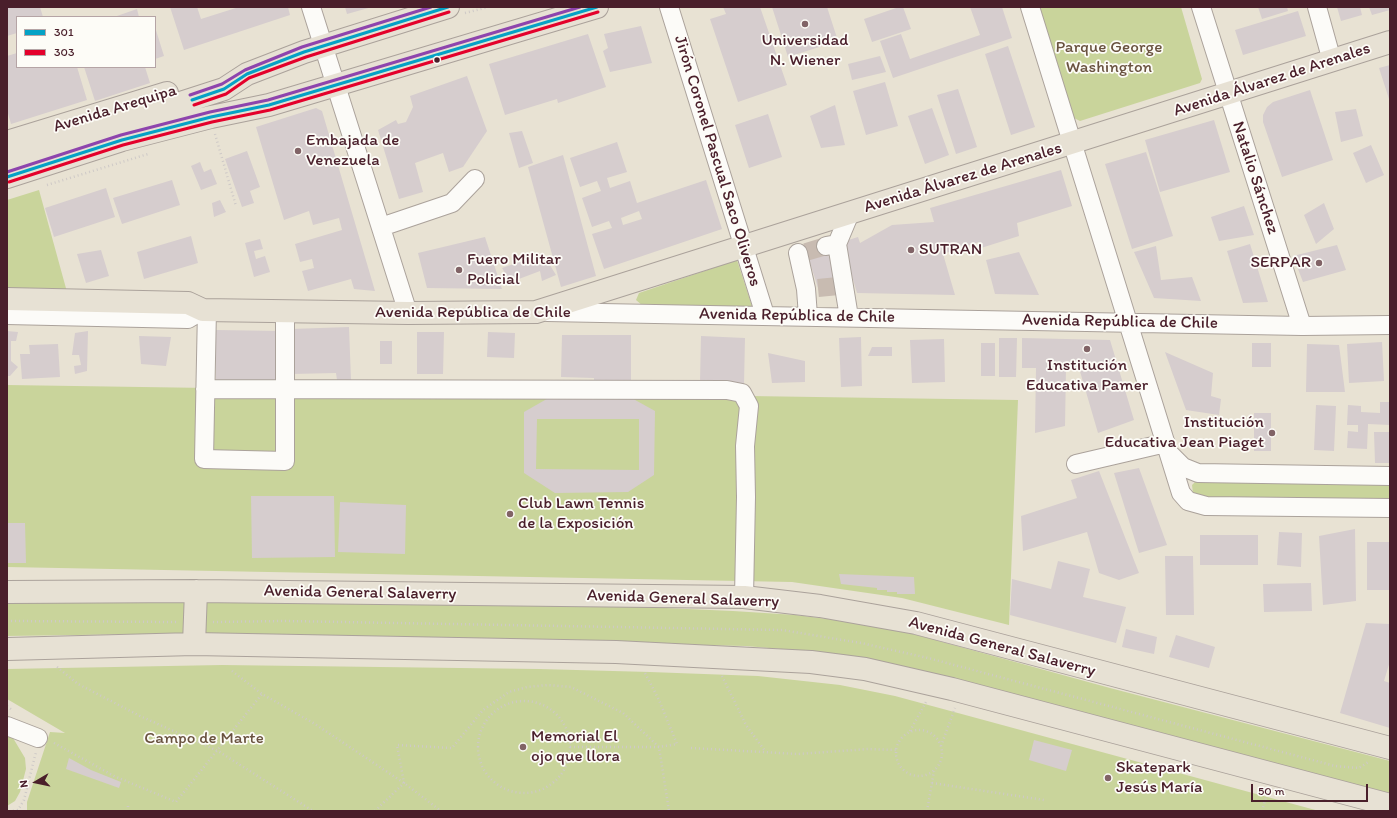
<!DOCTYPE html>
<meta charset="utf-8">
<style>
body{margin:0}
#map{position:relative;width:1397px;height:818px;overflow:hidden;background:#e8e2d3;font-family:Itim,sans-serif}
canvas{display:block}
.frame{position:absolute;inset:0;border:8px solid #4a1f2b;pointer-events:none}
.legend{position:absolute;left:16px;top:16px;width:140px;height:52px;box-sizing:border-box;background:#fdfcf7;border:1px solid #b5a4a5;margin:0;padding:5px 7px;list-style:none;font-size:12px;color:#4a1f2b}
.legend li{display:flex;align-items:center;gap:8px;height:20px}
.legend b{width:20px;border:1px solid #b5a4a5}
.north{position:absolute;left:16px;top:762px;width:40px;height:40px;-webkit-text-stroke:3px #fdfcf7;paint-order:stroke;rotate:261deg;font-size:11px;font-weight:700;line-height:16px;text-align:center;color:#4a1f2b}
.north::after{content:'';display:block;margin:auto;width:14px;height:18px;background:#4a1f2b;clip-path:polygon(50% 0,100% 100%,50% 72%,0 100%)}
.scale{position:absolute;left:1251px;top:784px;width:117px;height:18px;box-sizing:border-box;border:2px solid #4a1f2b;border-top:0;padding-left:5px;font-size:12px;line-height:14px;white-space:nowrap;color:#4a1f2b;-webkit-text-stroke:3px #fdfcf7;paint-order:stroke}
</style>
<div id="map">
<canvas width="1397" height="818"></canvas>
<div class="frame"></div>
<ul class="legend">
<li><b style="height:5px;background:#04a2c6"></b>301</li>
<li><b style="height:5px;background:#e4002b"></b>303</li>
</ul>
<div class="north">N</div>
<div class="scale">50 m</div>
</div>
<script>
const g = document.querySelector('canvas').getContext('2d');
g.lineJoin = 'round';
function fillPath(path, color) { g.fillStyle = color; g.fill(path, 'evenodd'); }
const shape = rows => new Path2D(rows.map(r => 'M' + r).join(''));
function stroke(path, color, width, dash) { g.strokeStyle = color; g.lineWidth = width; g.lineCap = dash ? 'butt' : 'round'; g.setLineDash(dash || []); g.stroke(path); }
function write(font, color, halo, rows, align = 'center') {
  g.font = font + ' Itim,sans-serif'; g.lineWidth = 3.5; g.setLineDash([]); g.textBaseline = 'middle'; g.strokeStyle = halo; g.fillStyle = color; for (const [text, x, y, turn = 0] of rows) {
    g.save(); g.translate(x, y); g.rotate((+turn || 0) * Math.PI / 180); g.textAlign = isNaN(turn) ? turn : align; if (halo) g.strokeText(text, 0, 0); g.fillText(text, 0, 0); g.restore();
  }
}
fillPath(shape([
 [1038,7,1181,7,1202,79,1200,83,1080,121,1074,118],
 [39,190,67,292,7,291,7,200],
 [737,260,752,306,643,306,636,300,639,293],
 [7,385,1018,400,1009,625,902,598,792,582,7,567],
 [1200,480,1390,481,1390,504,1201,502,1193,493,1192,485,1195,482],
 [175,597,619,606,733,611,796,615,851,622,917,635,1110,688,1390,761,1390,799,804,651,746,646,349,638,214,633,7,636,7,600],
 [222,665,539,669,650,672,758,676,840,685,895,696,969,716,1319,811,27,811,27,802,50,732,65,733,7,699,7,669],
 [7,735,13,738,25,758,26,769,20,792,15,801,7,806]
]), '#c9d49b');
fillPath(shape([
 [7,7,40,7,43,17,17,17,17,33,7,36],
 [170,7,197,7,201,19,239,7,288,7,290,15,184,50],
 [345,7,372,7,347,14],
 [723,7,760,7,787,85,738,102,710,19,726,14],
 [772,7,827,7,838,41,788,57],
 [899,7,903,7,911,29,872,42,864,19],
 [970,7,1002,7,1012,38,893,78,880,41,901,34,910,59,980,35],
 [1258,7,1287,7,1288,11,1262,19],
 [1337,7,1360,7,1362,15,1341,21],
 [1369,7,1390,7,1390,10,1372,15],
 [137,9,139,17,114,17],
 [1298,11,1306,36,1243,55,1235,30],
 [641,26,652,63,610,72,603,51,608,48,604,34],
 [155,27,164,56,155,59],
 [588,34,606,87,558,103,557,99,505,115,489,64],
 [1008,46,1035,127,1011,135,985,54],
 [17,53,17,67,77,67,87,100,11,124,7,110,7,56],
 [880,56,886,72,852,80,848,64],
 [1390,65,1390,102,1379,68],
 [84,67,145,67,150,83,95,101],
 [467,76,487,131,463,167,449,172,443,153,415,163,423,192,399,199,378,130,396,120,398,124,406,122,413,107,410,96],
 [885,82,898,126,866,135,853,91],
 [958,89,977,147,956,154,937,95],
 [1310,90,1333,160,1282,177,1263,122,1263,115,1267,107,1273,102],
 [835,105,845,145,821,148,810,116],
 [316,108,322,111,375,291,354,289,351,279,308,291,302,271,314,268,312,259,300,262,295,244,342,230,339,218,313,225,309,211,284,220,256,127],
 [932,108,949,155,925,164,908,116],
 [1356,109,1363,136,1341,142,1335,112],
 [768,114,782,157,749,168,735,125],
 [1214,120,1230,172,1160,192,1145,140],
 [522,131,533,163,519,168,509,133],
 [617,142,627,172,607,178,610,188,630,181,637,203,706,180,722,229,604,269,592,234,612,228,609,221,592,227,582,198,601,191,597,181,580,187,570,158],
 [639,211,642,219,623,225,621,218],
 [1371,145,1384,175,1366,183,1353,153],
 [247,151,260,187,250,191,254,203,242,207,225,159],
 [1146,152,1173,236,1132,249,1105,164],
 [563,155,596,276,561,287,528,167],
 [200,162,204,172,211,169,217,184,201,190,191,166],
 [1061,170,1072,206,1017,223,1019,236,981,248,979,242,943,254,955,295,857,293,842,242,858,237,860,243,892,225,934,222,930,208],
 [172,180,180,205,122,224,113,198],
 [106,188,115,217,54,237,45,208],
 [220,200,226,212,214,217,212,203],
 [1324,203,1334,229,1316,244,1304,215],
 [1244,206,1254,235,1219,241,1211,217],
 [191,236,198,263,144,279,137,252],
 [485,237,502,289,427,288,418,253],
 [260,239,263,249,254,251,256,259,265,256,270,272,254,277,245,243],
 [824,242,840,290,819,291,805,247],
 [1250,244,1268,302,1243,303,1227,251],
 [1337,245,1346,270,1303,282,1293,256],
 [1156,246,1161,280,1192,277,1201,301,1154,298,1134,252],
 [101,250,109,276,86,283,77,254],
 [1019,252,1039,295,995,294,986,260],
 [543,254,556,275,542,281,540,271,511,282,502,268],
 [349,327,351,380,337,380,336,373,292,374,291,329],
 [216,330,280,331,280,380,216,380],
 [7,331,18,332,16,341,11,341,11,361,18,367,10,376,7,376],
 [88,331,87,371,75,374,74,366,81,365,79,355,72,355,75,333],
 [417,332,444,332,443,374,417,374],
 [488,332,515,333,514,358,487,357],
 [562,335,631,335,631,384,594,383,594,378,561,377],
 [139,336,171,337,166,366,141,364],
 [701,336,745,338,744,384,700,382],
 [861,337,862,386,841,387,839,338],
 [999,338,1017,338,1016,377,999,377],
 [1022,338,1110,340,1134,420,1098,433,1079,368,1066,368,1065,426,1035,433,1036,368,1022,368],
 [944,339,945,382,912,383,910,340],
 [380,341,392,341,392,364,380,364],
 [1382,342,1384,381,1349,383,1347,344],
 [981,343,995,343,995,376,981,376],
 [1252,343,1271,343,1271,367,1252,367],
 [58,344,60,377,22,379,20,354,30,354,29,345],
 [1307,344,1339,345,1345,392,1306,392],
 [872,347,892,347,892,356,868,356],
 [1165,352,1213,373,1211,396,1221,399,1219,415,1186,410],
 [768,353,805,361,805,382,772,383],
 [552,396,628,396,655,411,654,475,628,492,555,493,524,473,524,412],
 [537,419,639,419,639,470,536,469],
 [1380,402,1390,402,1390,425,1368,424,1367,449,1347,448,1348,431,1358,432,1358,425,1347,425,1348,405,1361,406,1361,412,1380,413],
 [1316,405,1336,406,1334,451,1314,450],
 [1254,413,1271,413,1271,451,1254,451],
 [1374,432,1390,432,1390,463,1375,463],
 [1139,468,1167,545,1139,553,1114,473],
 [1099,471,1139,573,1119,580,1099,573,1087,532,1023,551,1021,516,1077,498,1071,480],
 [251,496,334,496,335,557,252,558],
 [340,502,406,505,405,554,338,552],
 [7,523,25,523,26,563,7,563],
 [1355,529,1356,601,1323,605,1319,536],
 [1279,532,1302,533,1301,567,1277,565],
 [1200,535,1258,535,1258,565,1200,565],
 [1367,542,1390,542,1390,590,1367,590],
 [1165,556,1193,556,1194,615,1166,615],
 [1058,561,1090,569,1083,597,1126,607,1116,643,1010,615,1012,579,1051,589],
 [839,574,914,577,915,594,897,594,897,592,887,592,887,590,877,590,877,588,841,584],
 [1311,583,1312,611,1264,612,1263,584],
 [1366,623,1390,624,1390,661,1384,681,1390,683,1390,728,1340,713],
 [1126,629,1157,637,1154,654,1122,647],
 [1176,635,1215,647,1209,668,1169,657],
 [1034,740,1072,750,1066,771,1029,760],
 [69,758,91,770,121,782,119,788,66,769]
]), '#d6cdce');
stroke(shape([
 [806,252,826,246],
 [818,288,839,286]
]), '#c8bbb1', 18, [18, 9]);
const minor = shape([
 [311,7,408,313],
 [669,7,765,315],
 [1030,7,1181,493,1188,501,1206,506,1390,508],
 [1201,7,1302,326],
 [1317,7,1332,61],
 [381,227,452,203,475,179],
 [837,244,849,317],
 [826,246,837,244,850,213],
 [798,253,806,289,808,316],
 [207,309,204,459,285,461,285,311],
 [547,312,1302,326,1390,325],
 [7,315,188,319,203,310],
 [205,389,727,390,742,393,749,406,745,446,746,497,744,597],
 [1170,454,1183,467,1198,473,1390,476],
 [1076,464,1166,443],
 [7,726,38,738]
]);
const major = shape([
 [7,142,167,93],
 [7,159,224,89,247,74,304,52,448,7],
 [7,177,122,140,211,117,269,105,597,7],
 [7,299,188,303,203,310,408,313,536,312,1390,42],
 [7,592,196,591,744,597,820,606,916,623,1390,748],
 [194,644,196,591],
 [7,649,194,644,616,652,811,662,865,669,952,689,1390,805]
]);
stroke(minor, '#aba29b', 20);
stroke(major, '#aba29b', 24);
stroke(shape([
 [465,13,488,7],
 [215,134,236,206],
 [47,185,148,154],
 [7,621,176,622],
 [213,622,286,621,782,630,861,643,928,658,1335,766,1359,768,1370,761],
 [57,667,78,684,140,716,218,751,313,811],
 [232,671,262,694,315,724,404,783,441,811],
 [722,676,746,725,765,751],
 '478 747a46 46 0 1 1 92 0a46 46 0 1 1-92 0Z',
 [7,706,12,710],
 '896 753a23 23 0 1 1 46 0a23 23 0 1 1-46 0Z',
 [910,731,926,702],
 [54,743,114,776,176,802,262,694],
 [941,746,955,708],
 [570,747,659,747,677,744,659,700,644,671],
 [691,748,798,754,868,749,896,750],
 [932,783,1044,800],
 [13,811,18,810,24,800,36,752],
 [128,811,128,806],
 [375,811,404,783,397,745,452,748,483,710,509,692,527,687,548,685,571,687,623,713,659,747,669,811],
 [927,811,934,771],
 [1262,811,1268,790]
]), '#cec9c7', 2.5, [1, 3]);
stroke(minor, '#fcfbf8', 18);
stroke(major, '#e7e1d4', 22);
stroke(shape([
 [192,100,224,89,247,74,304,52,448,7],
 [7,177,122,140,211,117,269,105,597,7]
]), '#04a2c6', 3);
stroke(shape([
 [194,105,226,94,249,78,306,57,449,12],
 [9,182,123,145,212,122,270,110,598,12]
]), '#e4002b', 3);
stroke(shape([
 [190,95,222,84,245,70,302,47,431,7],
 [7,172,121,135,210,112,268,100,580,7]
]), '#8e44ad', 3);
for (const [x, y, r, color] of [
 [805,24,4,"#816366"],
 [437,60,3.5,"#4a1f2b"],
 [298,151,4,"#816366"],
 [911,250,4,"#816366"],
 [1319,263,4,"#816366"],
 [459,270,4,"#816366"],
 [1087,349,4,"#816366"],
 [1272,433,4,"#816366"],
 [510,514,4,"#816366"],
 [523,747,4,"#816366"],
 [1108,778,4,"#816366"]
]) { const dot = new Path2D(); dot.arc(x, y, r, 0, 2 * Math.PI); g.fillStyle = color; g.fill(dot); stroke(dot, '#fdfcf7', 1.5); }
write('17px', '#4a1f2b', '#fdfcf7', [
 ["Universidad",805,41,"center"],
 ["N. Wiener",805,61,"center"],
 ["Embajada de",306,141],
 ["Venezuela",306,161],
 ["SUTRAN",919,250],
 ["Fuero Militar",467,260],
 ["Policial",467,280],
 ["SERPAR",1311,263,"right"],
 ["Institución",1087,366,"center"],
 ["Educativa Pamer",1087,386,"center"],
 ["Institución",1264,423,"right"],
 ["Educativa Jean Piaget",1264,443,"right"],
 ["Club Lawn Tennis",518,504],
 ["de la Exposición",518,524],
 ["Memorial El",531,737],
 ["ojo que llora",531,757],
 ["Skatepark",1116,768],
 ["Jesús María",1116,788]
], 'left');
write('17px', '#69523f', '#fdfcf7', [
 ["Parque George",1109,48],
 ["Washington",1109,68],
 ["Campo de Marte",204,739]
]);
write('17px', '#4a1f2b', '#fdfcf7', [
 ["Avenida Álvarez de Arenales",1272,80,-18],
 ["Avenida Arequipa",115,109,-17],
 ["Jirón Coronel Pascual Saco Oliveros",717,161,73],
 ["Avenida Álvarez de Arenales",963,178,-17],
 ["Natalio Sánchez",1255,178,72],
 ["Avenida República de Chile",473,313],
 ["Avenida República de Chile",797,316,1],
 ["Avenida República de Chile",1120,322,1],
 ["Avenida General Salaverry",360,593,1],
 ["Avenida General Salaverry",683,599,2],
 ["Avenida General Salaverry",1002,647,15]
]);
</script>
